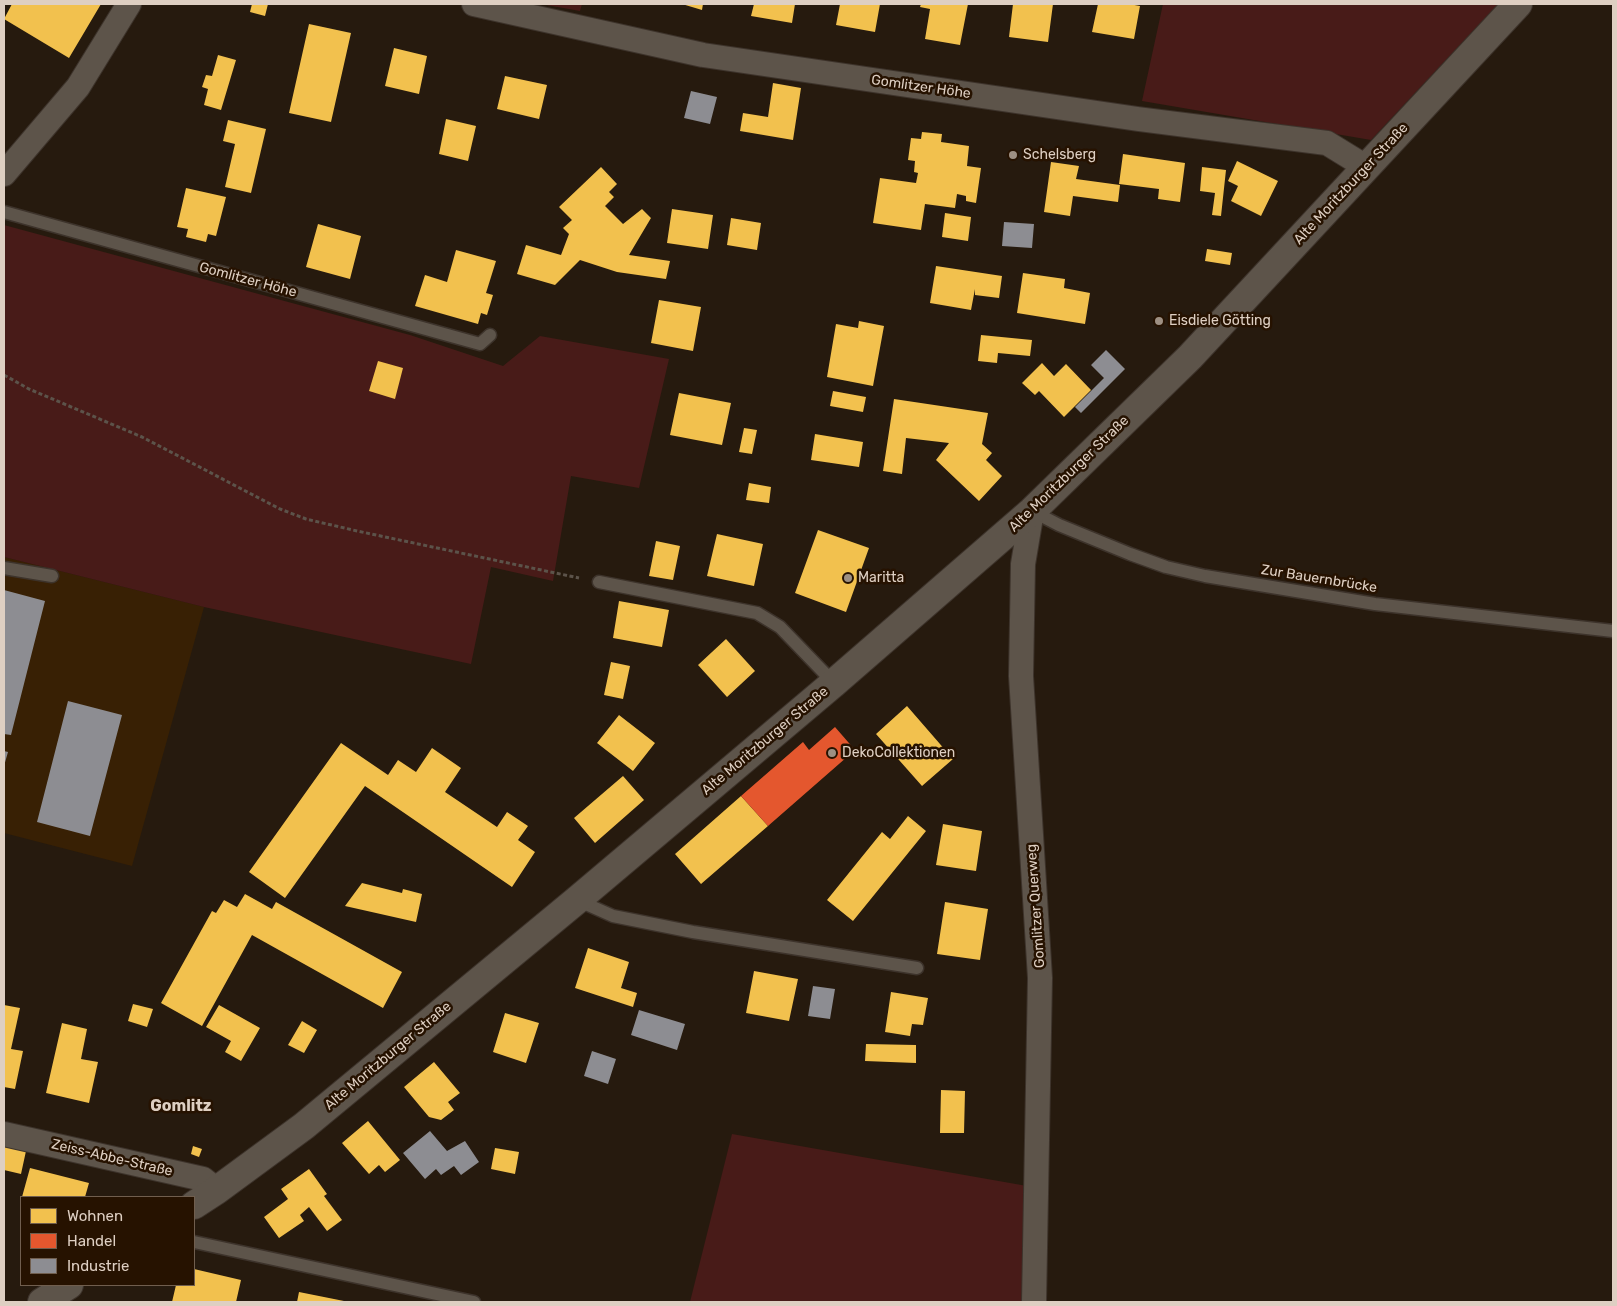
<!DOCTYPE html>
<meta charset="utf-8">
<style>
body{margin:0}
#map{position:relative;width:1617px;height:1306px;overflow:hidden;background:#261a0e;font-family:Rubik,sans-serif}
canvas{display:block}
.frame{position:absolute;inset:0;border:5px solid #decfc2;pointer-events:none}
.legend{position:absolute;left:20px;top:1196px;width:175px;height:90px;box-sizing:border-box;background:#261200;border:1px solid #705e4e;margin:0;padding:6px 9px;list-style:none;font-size:15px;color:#decfc2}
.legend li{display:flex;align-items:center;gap:10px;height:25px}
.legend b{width:25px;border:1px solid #705e4e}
</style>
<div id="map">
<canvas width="1617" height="1306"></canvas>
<div class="frame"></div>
<ul class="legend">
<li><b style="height:14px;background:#f2c14e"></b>Wohnen</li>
<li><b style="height:14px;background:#e4572e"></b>Handel</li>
<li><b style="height:14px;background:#8d8d92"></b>Industrie</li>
</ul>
</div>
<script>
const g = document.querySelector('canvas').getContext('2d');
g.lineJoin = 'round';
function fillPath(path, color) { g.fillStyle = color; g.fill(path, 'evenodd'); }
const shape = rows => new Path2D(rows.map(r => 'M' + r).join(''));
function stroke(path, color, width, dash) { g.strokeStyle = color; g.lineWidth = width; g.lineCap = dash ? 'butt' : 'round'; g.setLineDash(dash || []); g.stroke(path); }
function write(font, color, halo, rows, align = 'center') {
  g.font = font + ' Rubik,sans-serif'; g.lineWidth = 5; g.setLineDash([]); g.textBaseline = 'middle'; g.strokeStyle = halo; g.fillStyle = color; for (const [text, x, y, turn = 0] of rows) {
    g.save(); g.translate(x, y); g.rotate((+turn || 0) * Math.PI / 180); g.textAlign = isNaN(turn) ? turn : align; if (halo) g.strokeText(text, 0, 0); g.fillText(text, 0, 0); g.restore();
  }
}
fillPath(shape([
 [4,557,204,607,132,866,4,833]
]), '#382004');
fillPath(shape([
 [541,4,582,4,580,11],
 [1163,4,1498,4,1371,140,1142,101],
 [4,225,410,335,503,366,540,336,669,359,639,488,571,476,553,581,491,567,471,664,204,607,4,557],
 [732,1134,1027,1186,1028,1302,690,1302]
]), '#481b18');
fillPath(shape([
 [12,4,101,4,69,58,4,19],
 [252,4,268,4,265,16,250,12],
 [682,4,703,4,702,10],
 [754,4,795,4,792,23,751,16],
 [840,4,880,4,875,32,836,25],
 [921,4,968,4,960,45,925,39,930,9,920,7],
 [1013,4,1053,4,1048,42,1009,37],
 [1098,4,1129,4,1140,6,1134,39,1092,32],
 [309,24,351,33,331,122,289,113],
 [394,48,427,56,419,94,385,86],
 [218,55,236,60,221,110,204,105,208,89,202,87,206,75,212,76],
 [505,76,547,85,539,119,497,109],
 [773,83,801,88,793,140,740,131,743,113,768,117],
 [446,119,476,126,468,161,439,154],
 [228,120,266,129,251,193,225,187,235,144,223,141],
 [922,132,942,134,941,142,969,146,967,166,981,168,976,203,966,201,966,196,957,194,955,208,925,204,921,230,873,223,880,178,916,183,918,173,914,172,915,161,908,160,911,138,921,139],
 [1123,154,1185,163,1180,202,1158,199,1159,189,1119,184],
 [1237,161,1278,181,1261,216,1231,201,1238,186,1228,181],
 [1051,162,1079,166,1076,179,1120,185,1118,202,1073,196,1070,216,1044,212],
 [601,167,617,184,609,192,614,197,605,206,623,224,642,209,651,218,629,255,670,261,666,279,617,272,580,260,555,285,517,274,526,245,561,255,569,234,563,228,572,220,559,207],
 [1202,167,1226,170,1221,216,1212,215,1215,193,1200,191],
 [186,188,226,197,216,236,208,234,206,242,186,237,188,229,177,227],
 [672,209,713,215,708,249,667,243],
 [945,213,971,217,968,241,942,237],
 [731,218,761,223,757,250,727,245],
 [318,224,361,236,350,279,306,267],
 [1207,249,1232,253,1230,265,1205,261],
 [456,250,496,261,486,293,493,295,487,315,481,313,478,324,415,306,425,275,447,282],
 [936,266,1002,276,999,298,975,295,975,289,971,310,930,303],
 [1023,273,1065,279,1064,288,1090,293,1085,324,1017,313],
 [659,300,701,307,693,351,651,343],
 [859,321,884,326,873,386,827,377,836,324,858,328],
 [981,335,1032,340,1030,356,998,353,997,363,978,361],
 [378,361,403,368,395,399,369,391],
 [1042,363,1054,376,1066,364,1091,390,1064,417,1039,391,1035,395,1022,383],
 [833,391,866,397,863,412,830,406],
 [679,393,731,403,722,445,670,435],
 [894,399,988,413,982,444,992,453,986,460,1002,476,979,501,936,460,949,443,906,438,902,474,883,471],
 [744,428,757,430,752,454,739,452],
 [815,434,863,442,859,467,811,460],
 [749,483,771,487,769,503,746,500],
 [818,530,869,548,846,612,795,593],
 [717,534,763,544,754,586,707,576],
 [656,541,680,546,673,580,649,576],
 [619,601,669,610,662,647,613,638],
 [726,639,755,671,727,697,698,665],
 [611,662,630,666,623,699,604,695],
 [907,706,953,759,922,786,876,734],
 [619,715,655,743,633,771,597,743],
 [341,743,388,775,398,760,416,772,432,748,461,768,445,792,497,827,507,812,528,826,518,840,535,852,512,887,365,786,285,898,249,872],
 [623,776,644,800,595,843,574,818],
 [741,796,768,826,701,884,675,854],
 [908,816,926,831,853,921,827,900,882,832,890,839],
 [943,824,982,831,976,871,936,865],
 [362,883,402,893,403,889,422,894,416,922,345,906],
 [245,894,272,909,276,902,402,972,383,1008,252,935,202,1026,161,1003,212,911,216,913,224,900,237,907],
 [945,902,988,909,980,960,937,954],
 [588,948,629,962,621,988,637,993,633,1007,575,988],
 [754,971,798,979,789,1021,746,1013],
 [891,992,928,998,923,1025,912,1024,910,1036,885,1032],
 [133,1004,153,1009,147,1027,128,1021],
 [4,1005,20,1008,11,1049,23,1051,15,1089,4,1087],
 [219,1005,260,1028,241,1061,225,1052,231,1041,206,1027],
 [505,1013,539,1023,526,1063,493,1052],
 [302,1021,317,1030,304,1053,288,1045],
 [62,1023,87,1029,81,1059,98,1062,89,1103,46,1093],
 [866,1044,916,1045,916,1063,865,1061],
 [434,1062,460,1093,448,1102,454,1110,441,1120,429,1117,404,1087],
 [941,1090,965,1091,964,1133,940,1133],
 [368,1121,400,1160,385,1172,379,1165,369,1174,342,1143],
 [4,1146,26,1151,21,1174,4,1170],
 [193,1146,202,1149,199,1157,191,1154],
 [495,1148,519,1152,515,1174,491,1169],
 [30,1168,89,1183,85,1197,22,1197],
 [309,1169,327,1194,324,1196,342,1220,327,1231,309,1207,300,1215,304,1221,279,1238,264,1217,288,1199,281,1189],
 [194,1269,241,1280,236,1302,172,1302,176,1285,194,1285],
 [299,1292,344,1301,344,1302,297,1302]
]), '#f2c14e');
fillPath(shape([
 [835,727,855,750,768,826,741,796,803,742,809,750]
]), '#e4572e');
fillPath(shape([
 [691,91,717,97,710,124,684,118],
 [1004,222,1034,224,1032,248,1002,246],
 [1106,350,1125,369,1081,413,1075,407,1104,378,1091,365],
 [4,590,45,601,11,735,4,734],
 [68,701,122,715,90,836,37,822],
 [4,751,8,752,4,766],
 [813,986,835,989,830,1019,808,1016],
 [639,1010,685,1024,677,1050,631,1035],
 [592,1051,616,1059,608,1084,584,1076],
 [430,1131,447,1151,465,1141,479,1162,461,1175,454,1166,441,1175,436,1169,425,1179,403,1153]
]), '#8d8d92');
const service = shape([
 [4,212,480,344,490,335],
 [1032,511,1059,525,1130,554,1166,567,1205,576,1375,604,1613,631],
 [4,568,52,576],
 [599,582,757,613,780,627,834,683],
 [577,900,613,916,693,932,917,968],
 [194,1242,474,1302]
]);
const minor = shape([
 [474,4,703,55,1138,119,1327,143,1366,167],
 [4,174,78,87,129,4],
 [1032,511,1023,564,1021,676,1040,978,1034,1302],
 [4,1134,203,1179,217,1190]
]);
const secondary = shape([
 [194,1205,217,1190,304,1126,577,900,834,683,1032,511,1190,357,1518,4],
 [42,1302,69,1285]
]);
stroke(service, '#3d332b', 15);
stroke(minor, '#3d332b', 26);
stroke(secondary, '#3d332b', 30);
stroke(shape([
 [4,375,29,389,142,437,280,509,306,519,357,531,579,578]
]), '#5c534a', 3, [4, 2.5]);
stroke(service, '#5d544a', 12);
stroke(minor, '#5d544a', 24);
stroke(secondary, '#5d544a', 28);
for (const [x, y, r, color] of [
 [1013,155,5,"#9e9083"],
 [1159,321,5,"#9e9083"],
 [848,578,5,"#9e9083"],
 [832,753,5,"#9e9083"]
]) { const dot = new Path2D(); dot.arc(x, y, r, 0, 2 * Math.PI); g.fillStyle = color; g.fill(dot); stroke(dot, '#261200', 2); }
write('14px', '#decfc2', '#261200', [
 ["Gomlitzer Höhe",921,87,8],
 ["Alte Moritzburger Straße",1351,184,-47],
 ["Gomlitzer Höhe",248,280,15],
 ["Alte Moritzburger Straße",1069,474,-44],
 ["Zur Bauernbrücke",1319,579,9],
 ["Alte Moritzburger Straße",765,741,-40],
 ["Gomlitzer Querweg",1036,906,-94],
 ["Alte Moritzburger Straße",388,1056,-40],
 ["Zeiss-Abbe-Straße",112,1158,13]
]);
write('14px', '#decfc2', '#261200', [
 ["Schelsberg",1023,155],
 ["Eisdiele Götting",1169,321],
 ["Maritta",858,578],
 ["DekoCollektionen",842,753]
], 'left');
write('bold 16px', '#decfc2', '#261200', [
 ["Gomlitz",181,1106]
]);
</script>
